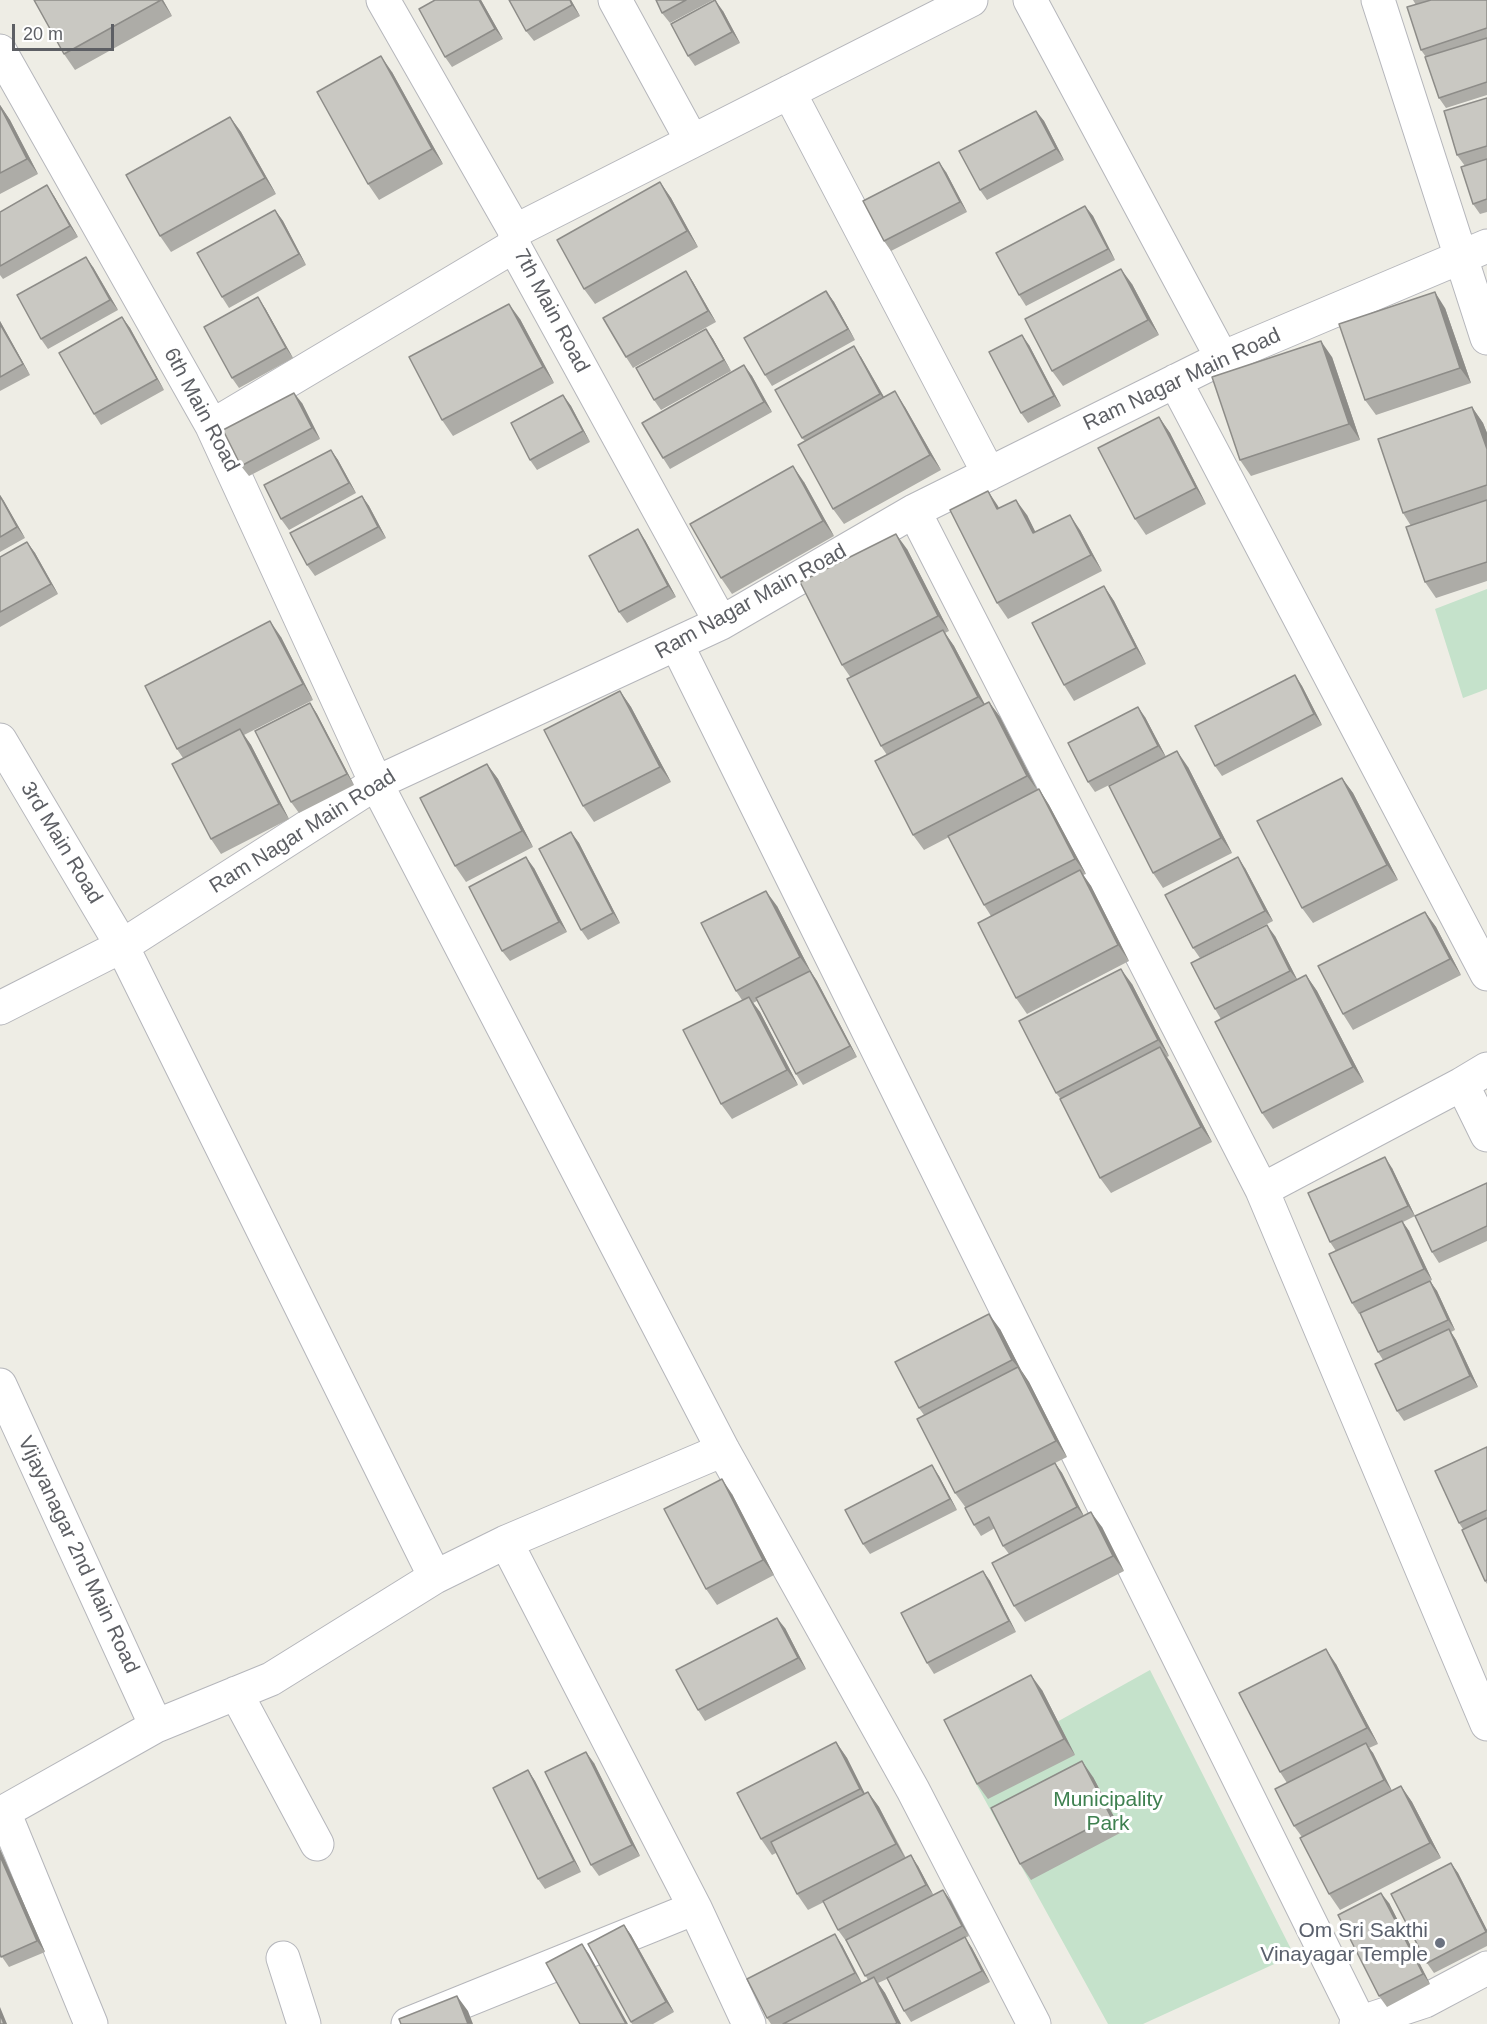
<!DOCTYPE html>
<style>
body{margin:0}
#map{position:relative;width:1487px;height:2024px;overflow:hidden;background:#eeede5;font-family:Arial,sans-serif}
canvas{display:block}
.scale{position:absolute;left:12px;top:24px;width:102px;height:27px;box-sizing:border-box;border:3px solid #5d5f64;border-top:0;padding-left:8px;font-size:18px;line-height:21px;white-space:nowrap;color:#5d5f64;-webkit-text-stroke:4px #fff;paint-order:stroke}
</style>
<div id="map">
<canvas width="1487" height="2024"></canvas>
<div class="scale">20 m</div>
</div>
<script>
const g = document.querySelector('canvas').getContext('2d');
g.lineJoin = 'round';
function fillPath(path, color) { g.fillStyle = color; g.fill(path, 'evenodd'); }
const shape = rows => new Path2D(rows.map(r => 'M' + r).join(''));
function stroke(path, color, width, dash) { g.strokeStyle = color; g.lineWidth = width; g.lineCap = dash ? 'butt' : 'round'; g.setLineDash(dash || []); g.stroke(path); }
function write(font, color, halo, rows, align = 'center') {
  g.font = font + ' Arial,sans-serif'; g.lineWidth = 6; g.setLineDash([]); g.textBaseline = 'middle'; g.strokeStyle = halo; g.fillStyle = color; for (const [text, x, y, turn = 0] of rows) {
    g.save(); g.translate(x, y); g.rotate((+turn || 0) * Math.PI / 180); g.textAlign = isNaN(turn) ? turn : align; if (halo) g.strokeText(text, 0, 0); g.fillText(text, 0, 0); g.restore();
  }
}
fillPath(shape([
 [1487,589,1487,689,1463,698,1435,609],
 [1150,1670,1294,1955,1143,2024,1108,2024,969,1771]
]), '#c5e2cb');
const minor = shape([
 [383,0,515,231,514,246,721,623],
 [615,0,692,141],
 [1030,0,1222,358],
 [1378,0,1487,338],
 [0,51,212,426,376,783,723,1450,913,1790,1034,2024],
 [789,92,989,474],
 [515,231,971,0],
 [1175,381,1487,974],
 [212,426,514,246],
 [914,511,1262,1190,1487,1724],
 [677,645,1360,2023],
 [0,740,122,946,435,1577],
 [0,1008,122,946,376,783,721,623,914,511,1222,358,1487,246],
 [1487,1069,1462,1084,1487,1135],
 [1262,1190,1462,1084],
 [0,1385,156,1726],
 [506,1542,695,1908,749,2024],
 [236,1693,317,1844],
 [4,1812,91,2024],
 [0,1814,156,1726,271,1679,435,1577,506,1542,723,1450],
 [283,1958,304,2024],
 [408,2024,695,1908],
 [1356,2024,1425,2001,1487,1968]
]);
stroke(minor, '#b5b6bb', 35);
stroke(minor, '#fff', 33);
fillPath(shape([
 [34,0,163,0,172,16,75,70,64,54],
 [481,0,503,39,452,67,445,57],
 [509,0,571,0,580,16,534,41,526,31],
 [656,0,713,0,670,23,662,13],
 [1413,0,1487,0,1487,95,1446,108,1439,98,1426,57,1421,50,1416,5],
 [723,11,740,43,695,66,688,56],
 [392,72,443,164,379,200,368,184],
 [1487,98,1487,212,1480,214,1473,204,1465,166,1457,155],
 [0,105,10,120,38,174,0,194],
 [1036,111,1044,121,1064,160,987,200,980,190],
 [230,117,241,132,276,194,171,252,160,236],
 [946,172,967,212,891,251,884,241],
 [660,182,671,198,698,247,595,304,584,289],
 [54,196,78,237,3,279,0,275,0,212],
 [1085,206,1093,216,1115,260,1026,306,1019,295],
 [275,210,283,221,306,265,229,308,222,297],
 [93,267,118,310,48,349,41,339],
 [686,271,693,282,716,322,633,368,626,357],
 [1132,284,1159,335,1063,386,1052,371],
 [826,291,834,302,855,340,772,386,765,375],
 [265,308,293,358,239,388,232,378],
 [1445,308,1471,383,1376,415,1365,400],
 [122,317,130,328,164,390,101,425,94,414],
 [520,319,554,383,453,436,442,420],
 [0,321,30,375,0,391],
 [706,329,713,339,731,371,661,410,654,400],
 [1029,345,1061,406,1028,423,1021,413],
 [861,357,884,397,905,407,941,470,844,524,833,509,805,441,802,438],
 [1332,357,1360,440,1251,476,1240,460],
 [744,365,752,376,772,412,670,469,663,458],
 [563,395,571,406,590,442,537,470,530,460],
 [302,403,320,439,249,476,241,466],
 [1472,407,1483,423,1487,433,1487,581,1436,598,1425,582,1411,526,1403,513],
 [1159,417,1170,433,1206,504,1146,535,1135,519],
 [331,450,338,460,356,493,289,530,281,519],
 [804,482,834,536,732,594,721,578],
 [0,495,25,538,0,552],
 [362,496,369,506,386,538,315,576,307,565],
 [999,508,1027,515,1035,532,1080,530,1102,571,1008,619,997,603],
 [645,540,676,597,627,623,619,612],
 [27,542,35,553,58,594,0,627,0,557],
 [907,549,949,631,945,633,954,646,984,704,989,702,1000,717,1037,790,1039,789,1049,805,1086,874,1083,875,1091,886,1129,961,1027,1014,1016,998,991,916,984,905,949,837,924,850,913,835,887,755,881,746,851,678,842,665],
 [1104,586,1114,601,1146,664,1074,701,1064,685],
 [281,637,313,700,244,735,251,745,289,819,221,854,211,839,183,758,177,749],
 [1295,675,1302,686,1322,725,1222,776,1215,766],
 [620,691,631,707,671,782,594,822,583,806],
 [310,703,317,714,354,785,299,813,291,802],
 [1145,717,1166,757,1095,792,1088,782],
 [487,764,498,779,533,847,466,882,455,866],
 [1188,767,1232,853,1163,888,1153,873],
 [1342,778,1353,793,1398,880,1313,923,1302,908],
 [571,832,579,843,620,923,588,940,581,930],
 [534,868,567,932,510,961,502,951],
 [1245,868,1273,921,1200,958,1193,948],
 [777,906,811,972,817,981,857,1057,803,1085,796,1074,757,1001,753,1003,760,1012,798,1085,732,1119,721,1104,742,1000,736,991],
 [1425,912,1436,927,1461,975,1353,1030,1343,1014],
 [1275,936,1297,980,1306,975,1317,991,1364,1082,1273,1129,1262,1113,1221,1019,1215,1009],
 [1132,984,1169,1056,1167,1057,1171,1063,1212,1142,1111,1193,1100,1178,1060,1098,1056,1093],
 [1392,1168,1415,1216,1487,1183,1487,1241,1439,1263,1432,1252,1415,1216,1403,1222,1409,1231,1432,1280,1390,1299,1430,1281,1437,1291,1455,1330,1451,1332,1456,1340,1478,1387,1404,1421,1397,1411,1383,1360,1378,1352,1360,1313,1359,1314,1352,1303,1336,1251,1330,1242],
 [1000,1329,1021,1370,1029,1382,1067,1457,1055,1463,1062,1473,1083,1515,1102,1527,1124,1571,1025,1622,1014,1606,1009,1554,1003,1546,995,1528,981,1536,974,1525,966,1508,955,1493,924,1415,919,1408],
 [1487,1447,1487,1584,1485,1581,1463,1529,1459,1523],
 [939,1476,957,1510,870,1554,863,1544],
 [732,1494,774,1575,717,1605,706,1589],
 [983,1571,990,1581,1016,1632,934,1674,927,1663],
 [785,1628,806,1669,705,1721,698,1710],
 [1336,1664,1378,1744,1369,1748,1373,1753,1392,1791,1302,1837,1294,1826,1287,1783,1280,1772],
 [1042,1690,1075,1755,988,1799,977,1784],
 [836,1742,847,1758,865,1794,868,1792,879,1807,906,1858,918,1866,933,1895,943,1890,951,1901,969,1936,965,1938,972,1948,990,1982,911,2022,904,2011,887,1979,878,1983,885,1993,901,2024,771,2024,767,2018,842,1945,862,1983,868,1980,846,1940,846,1941,838,1930,824,1902,808,1910,797,1894,776,1853,772,1855,761,1839],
 [594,1763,640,1856,599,1876,591,1865],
 [528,1770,535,1781,581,1872,545,1889,538,1879],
 [1093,1777,1122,1832,1031,1880,1020,1864],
 [1401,1786,1412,1802,1441,1858,1340,1910,1329,1894],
 [0,1849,45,1952,9,1967,0,1954],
 [1451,1863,1458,1873,1487,1930,1487,1946,1434,1973,1427,1963],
 [1389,1903,1430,1984,1387,2007,1379,1996],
 [624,1925,631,1935,674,2012,653,2024,632,2024,631,2022]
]), '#adaca7');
fillPath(shape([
 [161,0,163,0,172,16],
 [479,0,481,0,503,39,495,29],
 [570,0,571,0,580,16,572,5],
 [715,0,723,11,740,43,732,32],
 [381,56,392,72,443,164,432,149],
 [0,105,10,120,38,174,27,159],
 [1036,111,1044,121,1064,160,1056,149],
 [230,117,241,132,276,194,265,178],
 [939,162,946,172,967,212,960,202],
 [660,182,671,198,698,247,687,231],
 [47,185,54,196,78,237,70,226],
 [1085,206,1093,216,1115,260,1108,249],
 [275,210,283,221,306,265,299,254],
 [86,257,93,267,118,310,110,300],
 [1121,269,1132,284,1159,335,1148,320],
 [686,271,693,282,716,322,708,311],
 [826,291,834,302,855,340,848,329],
 [1435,292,1445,308,1471,383,1460,368],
 [258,297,265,308,293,358,286,348],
 [509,304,520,319,554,383,543,367],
 [122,317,130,328,164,390,157,379],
 [0,321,30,375,23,364,0,324],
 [706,329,713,339,731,371,724,360],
 [1022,335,1029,345,1061,406,1054,396],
 [1321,341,1332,357,1360,440,1349,424],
 [854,346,861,357,888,404,880,394],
 [744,365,752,376,772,412,764,402],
 [895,391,905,407,941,470,930,455],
 [294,393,302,403,320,439,312,428],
 [563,395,571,406,590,442,583,431],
 [1472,407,1483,423,1487,433,1487,449],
 [1159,417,1170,433,1206,504,1196,488],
 [331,450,338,460,356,493,349,483],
 [793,466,804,482,834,536,823,521],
 [988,491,998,506,1007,525,997,509],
 [0,495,4,501,25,538,17,527],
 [362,496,369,506,386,538,378,527],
 [1016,500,1027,515,1044,549,1033,533],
 [1070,515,1080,530,1102,571,1091,555],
 [638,529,645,540,676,597,668,586],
 [896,534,907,549,949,631,938,616],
 [27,542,35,553,58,594,51,584],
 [1104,586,1114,601,1146,664,1136,648],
 [270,621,281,637,313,700,303,684],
 [943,630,954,646,989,712,978,697],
 [1295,675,1302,686,1322,725,1314,714],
 [620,691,631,707,671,782,660,767],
 [989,702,1000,717,1038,791,1027,776],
 [310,703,317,714,354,785,347,774],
 [1138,707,1145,717,1166,757,1158,746],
 [240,729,251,745,289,819,279,804],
 [1177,751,1188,767,1232,853,1221,838],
 [487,764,498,779,533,847,522,831],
 [1342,778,1353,793,1398,880,1387,865],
 [1039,789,1049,805,1086,874,1075,859],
 [571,832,579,843,620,923,613,913],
 [526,857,534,868,567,932,559,922],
 [1238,857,1245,868,1273,921,1265,911],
 [1080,870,1091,886,1129,961,1118,945],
 [766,891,777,906,811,972,817,981,857,1057,850,1046,810,971,800,957],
 [1425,912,1436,927,1461,975,1450,959],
 [1267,925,1275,936,1298,981,1290,971],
 [1121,969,1132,984,1169,1056,1158,1040],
 [1306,975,1317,991,1364,1082,1353,1067],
 [749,997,760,1012,798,1085,787,1070],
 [1160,1047,1171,1063,1212,1142,1201,1127],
 [1385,1157,1392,1168,1415,1216,1408,1206],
 [1402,1221,1409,1231,1432,1280,1424,1269],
 [1430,1281,1437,1291,1455,1330,1448,1320],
 [989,1314,1000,1329,1021,1370,1029,1382,1067,1457,1056,1441,1021,1371,1012,1360],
 [1449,1329,1456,1340,1478,1387,1470,1376],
 [1055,1463,1062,1473,1085,1518,1077,1507],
 [932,1465,939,1476,957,1510,950,1499],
 [722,1479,732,1494,774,1575,763,1560],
 [1091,1512,1102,1527,1124,1571,1113,1556],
 [983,1571,990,1581,1016,1632,1009,1621],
 [777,1618,785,1628,806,1669,798,1658],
 [1326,1649,1336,1664,1378,1744,1367,1728],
 [1031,1675,1042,1690,1075,1755,1064,1739],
 [836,1742,847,1758,870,1804,860,1789],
 [1366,1743,1373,1753,1392,1791,1384,1780],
 [586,1752,594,1763,640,1856,632,1845],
 [1082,1761,1093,1777,1122,1832,1111,1817],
 [528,1770,535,1781,581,1872,574,1861],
 [1401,1786,1412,1802,1441,1858,1430,1843],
 [868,1792,879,1807,906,1860,896,1844],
 [0,1849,45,1952,37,1941,0,1856],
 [911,1855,918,1866,934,1896,926,1885],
 [1451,1863,1458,1873,1487,1930,1487,1933],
 [943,1890,951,1901,969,1936,962,1926],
 [1381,1893,1389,1903,1430,1984,1423,1974],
 [624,1925,631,1935,674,2012,666,2002],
 [835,1934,842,1945,862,1984,855,1973],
 [965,1937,972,1948,990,1982,982,1971],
 [582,1944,589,1954,628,2024,626,2024],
 [874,1977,885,1993,901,2024,898,2024],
 [457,1996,468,2011,473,2024,468,2024],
 [0,2007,7,2024,4,2024,0,2014]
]), '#8d8c88');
const building = shape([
 [34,0,161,0,64,54,34,0],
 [435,0,479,0,495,29,445,57,419,9,435,0],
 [509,0,570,0,572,5,526,31,509,0],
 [656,0,686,0,662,13,656,0],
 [715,0,732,32,688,56,671,24,715,0],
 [1431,0,1487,0,1487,28,1421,50,1407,7,1431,0],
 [1487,38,1487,82,1439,98,1425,57,1487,38],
 [381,56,432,149,368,184,317,92,381,56],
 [1487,98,1487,146,1457,155,1444,111,1487,98],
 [0,106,27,159,0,173,0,106],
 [1036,111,1056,149,980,190,959,151,1036,111],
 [230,117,265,178,160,236,126,175,230,117],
 [1487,159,1487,199,1473,204,1461,167,1487,159],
 [939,162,960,202,884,241,863,201,939,162],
 [660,182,687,231,584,289,557,240,660,182],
 [47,185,70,226,0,266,0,212,47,185],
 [1085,206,1108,249,1019,295,996,253,1085,206],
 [275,210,299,254,222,297,197,253,275,210],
 [86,257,110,300,41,339,17,295,86,257],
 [1121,269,1148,320,1052,371,1025,319,1121,269],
 [686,271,708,311,626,357,603,318,686,271],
 [826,291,848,329,765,375,744,338,826,291],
 [1435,292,1460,368,1365,400,1339,324,1435,292],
 [258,297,286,348,232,378,204,327,258,297],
 [509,304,543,367,442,420,409,357,509,304],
 [122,317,157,379,94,414,59,353,122,317],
 [0,324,23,364,0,377,0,324],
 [706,329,724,360,654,400,636,368,706,329],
 [1022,335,1054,396,1021,413,989,352,1022,335],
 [1321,341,1349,424,1240,460,1212,377,1321,341],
 [854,346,880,394,802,438,775,390,854,346],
 [744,365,764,402,663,458,642,423,744,365],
 [895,391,930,455,833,509,798,445,895,391],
 [294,393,312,428,241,466,223,430,294,393],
 [563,395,583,431,530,460,511,423,563,395],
 [1472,407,1487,449,1487,485,1403,513,1378,439,1472,407],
 [1159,417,1196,488,1135,519,1098,448,1159,417],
 [331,450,349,483,281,519,264,485,331,450],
 [793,466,823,521,721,578,690,524,793,466],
 [988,491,997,509,1016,500,1033,533,1070,515,1091,555,997,603,950,510,988,491],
 [0,496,17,527,0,537,0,496],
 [362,496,378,527,307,565,290,533,362,496],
 [1487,500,1487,562,1425,582,1406,527,1487,500],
 [638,529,668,586,619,612,589,556,638,529],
 [896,534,938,616,842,665,800,582,896,534],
 [27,542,51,584,0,612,0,557,27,542],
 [1104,586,1136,648,1064,685,1032,623,1104,586],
 [270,621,303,684,177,749,145,686,270,621],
 [943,630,978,697,881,746,847,679,943,630],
 [1295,675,1314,714,1215,766,1195,726,1295,675],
 [620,691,660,767,583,806,544,730,620,691],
 [989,702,1027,776,913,835,875,761,989,702],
 [310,703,347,774,291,802,255,731,310,703],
 [1138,707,1158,746,1088,782,1068,743,1138,707],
 [240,729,279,804,211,839,172,764,240,729],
 [1177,751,1221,838,1153,873,1109,786,1177,751],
 [487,764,522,831,455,866,420,798,487,764],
 [1342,778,1387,865,1302,908,1257,821,1342,778],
 [1039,789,1075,859,984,905,948,836,1039,789],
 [571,832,613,913,581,930,539,849,571,832],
 [526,857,559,922,502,951,469,887,526,857],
 [1238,857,1265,911,1193,948,1165,895,1238,857],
 [1080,870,1118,945,1016,998,978,923,1080,870],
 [766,891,800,957,736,991,701,923,766,891],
 [1425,912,1450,959,1343,1014,1318,966,1425,912],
 [1267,925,1290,971,1215,1009,1191,963,1267,925],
 [1121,969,1158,1040,1056,1093,1019,1021,1121,969],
 [810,971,850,1046,796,1074,756,998,810,971],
 [1306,975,1353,1067,1262,1113,1215,1022,1306,975],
 [749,997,787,1070,721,1104,683,1030,749,997],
 [1160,1047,1201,1127,1100,1178,1060,1099,1160,1047],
 [1385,1157,1408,1206,1330,1242,1308,1193,1385,1157],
 [1487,1183,1487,1226,1432,1252,1415,1216,1487,1183],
 [1402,1221,1424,1269,1352,1303,1329,1254,1402,1221],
 [1430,1281,1448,1320,1378,1352,1360,1313,1430,1281],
 [989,1314,1012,1360,919,1408,895,1362,989,1314],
 [1449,1329,1470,1376,1397,1411,1375,1364,1449,1329],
 [1018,1367,1056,1441,955,1493,917,1419,1018,1367],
 [1487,1447,1487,1510,1459,1523,1435,1471,1487,1447],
 [1055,1463,1077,1507,1003,1546,989,1517,974,1525,965,1508,1055,1463],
 [932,1465,950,1499,863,1544,845,1510,932,1465],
 [722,1479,763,1560,706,1589,664,1509,722,1479],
 [1091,1512,1113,1556,1014,1606,992,1563,1091,1512],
 [1487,1518,1487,1580,1485,1581,1462,1530,1487,1518],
 [983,1571,1009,1621,927,1663,901,1613,983,1571],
 [777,1618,798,1658,698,1710,676,1670,777,1618],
 [1326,1649,1367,1728,1280,1772,1239,1693,1326,1649],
 [1031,1675,1064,1739,977,1784,944,1720,1031,1675],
 [836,1742,860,1789,761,1839,737,1793,836,1742],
 [1366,1743,1384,1780,1294,1826,1275,1789,1366,1743],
 [586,1752,632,1845,591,1865,545,1772,586,1752],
 [1082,1761,1111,1817,1020,1864,991,1808,1082,1761],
 [528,1770,574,1861,538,1879,493,1788,528,1770],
 [1401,1786,1430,1843,1329,1894,1300,1838,1401,1786],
 [868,1792,896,1844,797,1894,771,1842,868,1792],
 [911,1855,926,1885,838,1930,823,1901,911,1855],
 [0,1856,37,1941,1,1957,0,1954,0,1856],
 [1451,1863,1486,1932,1427,1963,1391,1894,1451,1863],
 [943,1890,962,1926,865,1976,846,1940,943,1890],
 [1381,1893,1423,1974,1379,1996,1338,1915,1381,1893],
 [624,1925,666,2002,631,2022,588,1944,624,1925],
 [835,1934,855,1973,767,2018,747,1979,835,1934],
 [965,1937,982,1971,904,2011,887,1978,965,1937],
 [582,1944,626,2024,580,2024,546,1963,582,1944],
 [874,1977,897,2023,895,2024,783,2024,874,1977],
 [457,1996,468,2024,401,2024,399,2019,457,1996],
 [0,2014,4,2024,0,2024,0,2014]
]);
fillPath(building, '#c9c8c2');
stroke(building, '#8d8c88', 1.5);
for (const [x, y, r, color] of [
 [1440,1943,6,"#6b7280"]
]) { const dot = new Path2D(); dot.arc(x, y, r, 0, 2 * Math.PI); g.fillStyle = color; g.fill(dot); stroke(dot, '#fff', 2); }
write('21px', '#5d5f64', '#fff', [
 ["7th Main Road",551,311,62],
 ["Ram Nagar Main Road",1182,380,-25],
 ["6th Main Road",201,410,62],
 ["Ram Nagar Main Road",751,602,-29],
 ["Ram Nagar Main Road",303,832,-32],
 ["3rd Main Road",61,843,59],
 ["Vijayanagar 2nd Main Road",78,1555,65]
]);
write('21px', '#3f8150', '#fff', [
 ["Municipality",1108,1800],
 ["Park",1108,1824]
]);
write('21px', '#5b616d', '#fff', [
 ["Om Sri Sakthi",1428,1931],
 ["Vinayagar Temple",1428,1955]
], 'right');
</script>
